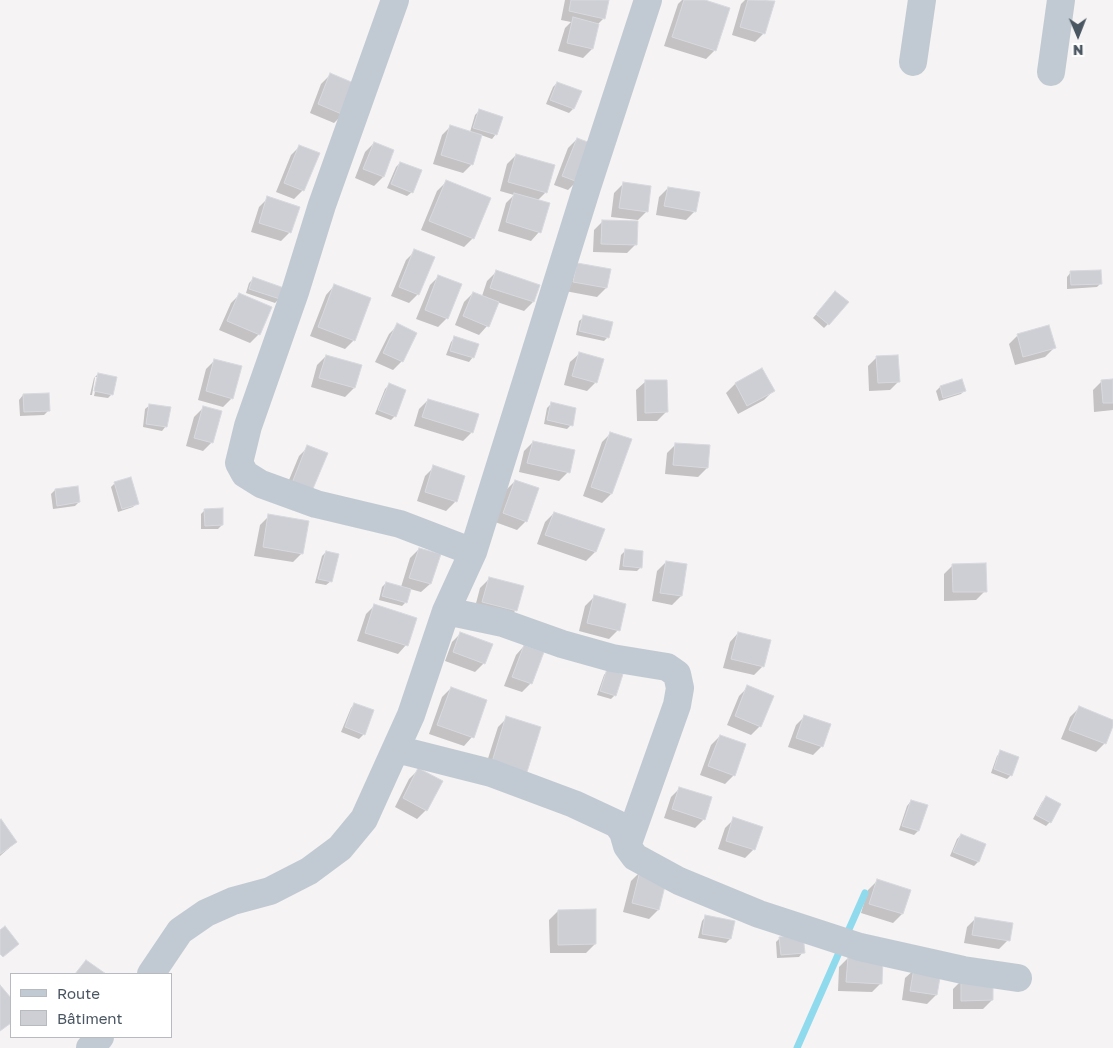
<!DOCTYPE html>
<meta charset="utf-8">
<style>
body{margin:0}
#map{position:relative;width:1113px;height:1048px;overflow:hidden;background:#f5f3f3;font-family:"Golos Text",sans-serif}
canvas{display:block}
.legend{position:absolute;left:10px;top:973px;width:162px;height:65px;box-sizing:border-box;background:#fff;border:1px solid #b7bbc0;margin:0;padding:6px 9px;list-style:none;font-size:15px;color:#4a5661}
.legend li{display:flex;align-items:center;gap:10px;height:25px}
.legend b{width:25px;border:1px solid #b7bbc0}
.north{position:absolute;left:1053px;top:10px;width:50px;height:50px;-webkit-text-stroke:4px #fff;paint-order:stroke;rotate:179deg;font-size:14px;font-weight:700;line-height:20px;text-align:center;color:#4a5661}
.north::after{content:'';display:block;margin:auto;width:18px;height:22px;background:#4a5661;clip-path:polygon(50% 0,100% 100%,50% 72%,0 100%)}
</style>
<div id="map">
<canvas width="1113" height="1048"></canvas>
<ul class="legend">
<li><b style="height:6px;background:#c1cad2"></b>Route</li>
<li><b style="height:14px;background:#cdcfd5"></b>Bâtiment</li>
</ul>
<div class="north">N</div>
</div>
<script>
const g = document.querySelector('canvas').getContext('2d');
g.lineJoin = 'round';
function fillPath(path, color) { g.fillStyle = color; g.fill(path, 'evenodd'); }
const shape = rows => new Path2D(rows.map(r => 'M' + r).join(''));
function stroke(path, color, width, dash) { g.strokeStyle = color; g.lineWidth = width; g.lineCap = dash ? 'butt' : 'round'; g.setLineDash(dash || []); g.stroke(path); }
fillPath(shape([
 [565,0,608,0,604,18,597,25,592,49,583,58,558,51,565,28,571,22,561,20],
 [682,0,701,0,715,50,706,59,664,46,678,4],
 [745,0,766,0,773,2,764,33,755,42,732,35,741,4],
 [330,75,343,114,334,123,310,113,321,84],
 [557,83,573,109,569,113,546,104,553,87],
 [479,111,496,134,492,139,481,135,472,164,463,173,433,164,442,135,451,126,470,132,475,115],
 [577,139,577,181,568,190,554,185,568,148],
 [374,143,393,151,383,177,374,186,355,178,365,152],
 [300,146,303,190,294,199,276,192,291,155],
 [516,155,546,192,537,201,539,232,531,241,498,231,506,203,514,195,500,191,507,164],
 [400,163,412,192,407,196,387,188,396,167],
 [446,182,473,238,464,247,421,230,437,191],
 [623,184,647,211,638,220,611,217,614,193],
 [668,188,695,211,686,220,656,215,659,197],
 [268,198,290,232,281,241,251,232,259,207],
 [603,221,636,244,627,253,593,252,594,230],
 [415,251,418,294,409,303,391,296,406,260],
 [577,264,609,270,606,288,597,297,565,291],
 [496,272,538,286,533,302,524,311,497,302,487,326,479,335,455,325,464,302,473,293,482,296,487,281],
 [1071,272,1101,283,1097,287,1067,289,1067,277],
 [439,276,447,318,438,327,416,319,430,285],
 [253,279,279,299,275,303,246,293,249,283],
 [334,286,354,340,345,349,310,336,326,295],
 [240,294,259,334,250,343,219,330,231,303],
 [831,297,828,324,824,328,813,318],
 [584,317,608,337,604,341,576,335,579,321],
 [398,325,402,361,393,370,375,362,389,334],
 [1018,335,1054,348,1045,357,1015,365,1009,344],
 [455,337,473,357,469,362,446,355,451,342],
 [579,354,596,382,587,391,564,385,570,362],
 [326,356,354,388,345,397,311,387,317,365],
 [877,357,899,381,890,390,869,391,868,366],
 [215,360,232,398,223,407,198,400,206,369],
 [762,370,773,391,764,400,738,414,726,393,735,384],
 [98,374,112,394,108,398,94,396,98,377,95,377,92,395,90,395,94,378],
 [1113,380,1113,410,1094,412,1093,390,1102,381],
 [645,382,666,412,657,421,637,421,636,390],
 [389,385,395,416,391,420,375,414,385,389],
 [940,387,965,390,961,394,939,401,936,391],
 [23,395,49,410,44,415,20,416,19,400],
 [428,400,472,432,463,441,414,426,419,409],
 [551,404,571,425,567,429,544,424,547,408],
 [150,405,166,426,162,431,143,427,145,409],
 [203,408,212,442,203,451,186,446,194,417],
 [611,433,611,494,602,503,583,496,602,442],
 [533,442,568,472,559,481,519,472,524,451],
 [676,444,707,468,698,477,665,474,667,453],
 [308,447,302,499,284,492,299,456],
 [434,467,464,477,455,502,446,511,417,501,425,476],
 [515,481,526,521,517,530,495,522,506,490],
 [115,483,137,503,133,507,118,512,111,487],
 [55,490,79,502,75,506,53,509,51,494],
 [205,510,222,525,218,529,201,529,201,514],
 [554,513,595,552,586,561,537,544,545,522],
 [269,516,302,553,293,562,254,556,260,525],
 [419,549,430,584,421,592,410,589,406,602,402,606,379,600,382,587,386,583,401,587,410,558],
 [625,551,641,567,637,571,619,570,621,555],
 [326,552,331,581,326,585,315,583,322,556],
 [666,562,681,596,672,605,652,601,657,571],
 [953,565,985,591,976,600,944,601,944,574],
 [489,579,516,610,507,619,474,611,480,588],
 [594,597,618,630,609,639,579,631,585,606],
 [375,605,406,645,398,654,357,641,366,614],
 [461,633,484,663,475,672,445,661,452,642],
 [738,633,763,666,754,675,723,668,730,642],
 [524,646,531,683,522,692,504,686,516,655],
 [608,670,615,695,611,699,597,695,604,675],
 [748,687,760,726,751,735,727,725,739,696],
 [451,688,472,737,464,746,429,734,442,697],
 [355,704,373,711,363,735,359,739,341,732,351,708],
 [1079,708,1113,721,1105,743,1096,752,1061,739,1070,717],
 [805,716,822,746,813,755,788,747,796,725],
 [507,718,540,728,484,771,498,727],
 [720,736,734,775,725,784,700,775,711,745],
 [1001,752,1011,775,1007,779,991,773,997,756],
 [418,770,426,810,417,819,395,807,409,779],
 [680,788,704,819,695,828,664,818,671,797],
 [1046,798,1050,822,1046,826,1033,819,1042,802],
 [911,801,927,806,918,831,914,835,899,830,907,806],
 [734,819,754,849,745,858,718,849,725,828],
 [0,821,16,842,0,856],
 [961,835,984,845,978,862,974,866,950,856,957,839],
 [640,872,658,910,649,919,623,912,631,881],
 [877,881,909,891,902,914,893,923,861,913,868,890],
 [558,911,595,944,586,953,550,953,549,920],
 [706,916,730,939,726,943,698,938,702,921],
 [976,918,1008,940,999,949,964,943,967,927],
 [780,938,803,952,799,957,777,958,776,942],
 [848,958,881,983,872,992,838,991,839,967],
 [914,970,936,995,927,1004,902,1000,905,978],
 [962,980,992,1000,983,1009,953,1009,953,989]
]), '#0003');
stroke(shape([
 [846,936,865,893],
 [797,1048,841,948]
]), '#90daee', 7);
const building = shape([
 [571,0,609,0,605,19,569,11,571,0],
 [684,0,705,0,730,8,716,51,672,37,684,0],
 [748,0,775,1,765,34,740,27,748,0],
 [573,17,599,24,593,49,567,43,573,17],
 [330,73,356,84,344,115,318,104,330,73],
 [557,82,582,91,574,109,550,100,557,82],
 [479,109,503,117,497,135,473,128,479,109],
 [450,125,482,135,473,165,441,155,450,125],
 [577,138,593,144,578,182,562,176,577,138],
 [374,142,394,150,384,177,363,169,374,142],
 [299,145,320,153,304,191,284,183,299,145],
 [516,154,555,165,547,193,508,182,516,154],
 [400,162,422,170,413,193,391,184,400,162],
 [446,180,491,198,474,239,429,221,446,180],
 [623,182,651,186,648,212,619,208,623,182],
 [668,187,700,192,696,212,664,206,668,187],
 [514,193,550,203,541,233,506,222,514,193],
 [267,196,300,207,291,233,259,223,267,196],
 [602,220,638,221,637,245,601,244,602,220],
 [414,249,435,257,419,295,399,287,414,249],
 [577,263,611,269,607,288,573,282,577,263],
 [496,270,540,285,534,302,490,288,496,270],
 [1101,270,1102,284,1071,285,1070,271,1101,270],
 [438,275,462,284,448,319,425,310,438,275],
 [253,277,284,288,280,299,249,289,253,277],
 [334,284,371,298,355,341,318,327,334,284],
 [835,291,849,302,829,325,816,314,835,291],
 [473,292,499,302,489,327,463,316,473,292],
 [239,293,272,307,260,335,227,321,239,293],
 [583,315,613,322,609,338,579,331,583,315],
 [397,323,417,333,403,362,383,353,397,323],
 [1049,325,1056,348,1023,357,1017,334,1049,325],
 [454,336,479,344,474,358,450,351,454,336],
 [579,352,604,359,597,383,572,376,579,352],
 [326,355,362,365,355,388,319,378,326,355],
 [898,355,900,382,878,383,876,356,898,355],
 [214,359,242,366,233,399,206,391,214,359],
 [762,368,775,391,747,406,735,383,762,368],
 [98,373,117,377,113,395,94,391,98,373],
 [962,379,966,391,943,398,940,386,962,379],
 [1113,379,1113,403,1103,403,1101,380,1113,379],
 [645,380,667,380,668,412,645,413,645,380],
 [389,383,406,390,396,417,378,410,389,383],
 [49,393,50,411,24,412,23,394,49,393],
 [428,399,479,414,473,433,422,417,428,399],
 [551,402,576,408,573,426,547,420,551,402],
 [149,404,171,407,167,427,146,424,149,404],
 [203,406,222,411,213,443,194,438,203,406],
 [610,432,632,439,612,494,591,487,610,432],
 [533,441,575,450,570,473,527,463,533,441],
 [675,443,710,445,708,468,673,465,675,443],
 [307,445,328,453,312,491,292,483,307,445],
 [433,465,465,476,457,502,425,492,433,465],
 [131,477,139,504,122,509,114,482,131,477],
 [515,480,539,488,527,522,503,513,515,480],
 [78,486,80,502,57,506,55,489,78,486],
 [223,508,223,525,205,526,204,509,223,508],
 [554,512,605,529,596,552,545,535,554,512],
 [268,514,309,521,303,554,263,547,268,514],
 [419,548,441,554,431,584,409,578,419,548],
 [625,549,643,551,642,568,623,566,625,549],
 [326,551,339,554,332,582,318,579,326,551],
 [666,561,687,564,682,596,660,593,666,561],
 [986,563,987,592,953,592,952,564,986,563],
 [489,577,524,586,517,611,482,602,489,577],
 [386,582,411,589,407,603,382,596,386,582],
 [594,595,626,604,620,631,587,623,594,595],
 [374,604,417,618,408,646,365,633,374,604],
 [460,632,493,644,485,664,453,652,460,632],
 [738,632,771,640,764,667,731,659,738,632],
 [524,645,544,652,532,684,512,677,524,645],
 [607,669,623,674,616,696,600,691,607,669],
 [747,685,774,696,761,727,735,716,747,685],
 [451,687,487,700,474,738,437,725,451,687],
 [354,703,374,710,365,735,345,727,354,703],
 [1079,706,1113,720,1113,726,1106,744,1069,730,1079,706],
 [804,715,831,724,823,747,796,738,804,715],
 [506,716,541,727,527,772,492,762,506,716],
 [720,735,746,744,735,776,708,766,720,735],
 [1000,750,1019,757,1012,776,994,769,1000,750],
 [418,768,443,781,427,811,403,798,418,768],
 [679,787,712,797,705,820,672,809,679,787],
 [1046,796,1061,804,1051,823,1036,815,1046,796],
 [911,800,928,805,919,831,902,826,911,800],
 [733,817,763,827,755,850,726,841,733,817],
 [1,819,17,842,0,854,0,820,1,819],
 [961,834,986,844,979,862,953,852,961,834],
 [640,871,667,878,659,910,632,903,640,871],
 [877,879,911,890,903,914,869,904,877,879],
 [596,909,596,944,558,945,558,910,596,909],
 [705,915,735,921,731,939,702,934,705,915],
 [975,917,1013,923,1010,941,972,935,975,917],
 [5,926,19,944,3,957,0,954,0,930,5,926],
 [803,935,805,953,781,955,779,937,803,935],
 [848,957,883,959,882,984,846,982,848,957],
 [86,960,106,974,75,974,86,960],
 [914,968,941,972,937,995,910,991,914,968],
 [961,978,993,978,993,1000,961,1001,961,978],
 [0,985,11,998,11,1023,0,1031,0,985]
]);
fillPath(building, '#cdcfd5');
stroke(building, '#d7d9de', 1);
stroke(shape([
 [395,0,322,205,295,292,248,426,239,463,245,474,261,484,316,504,400,524,473,552],
 [913,62,922,0],
 [1051,72,1061,0],
 [446,611,503,623,562,644,612,658,667,667,677,674,680,688,677,705,627,846],
 [396,749,491,773,574,804,617,824,623,832,627,846,635,857,679,881,759,914,860,947,963,970,1018,978],
 [151,974,180,931,206,913,233,901,270,891,309,871,340,848,364,819,411,715,446,611,473,552,587,187,648,0],
 [90,1048,100,1037]
]), '#c1cad2', 28);
</script>
